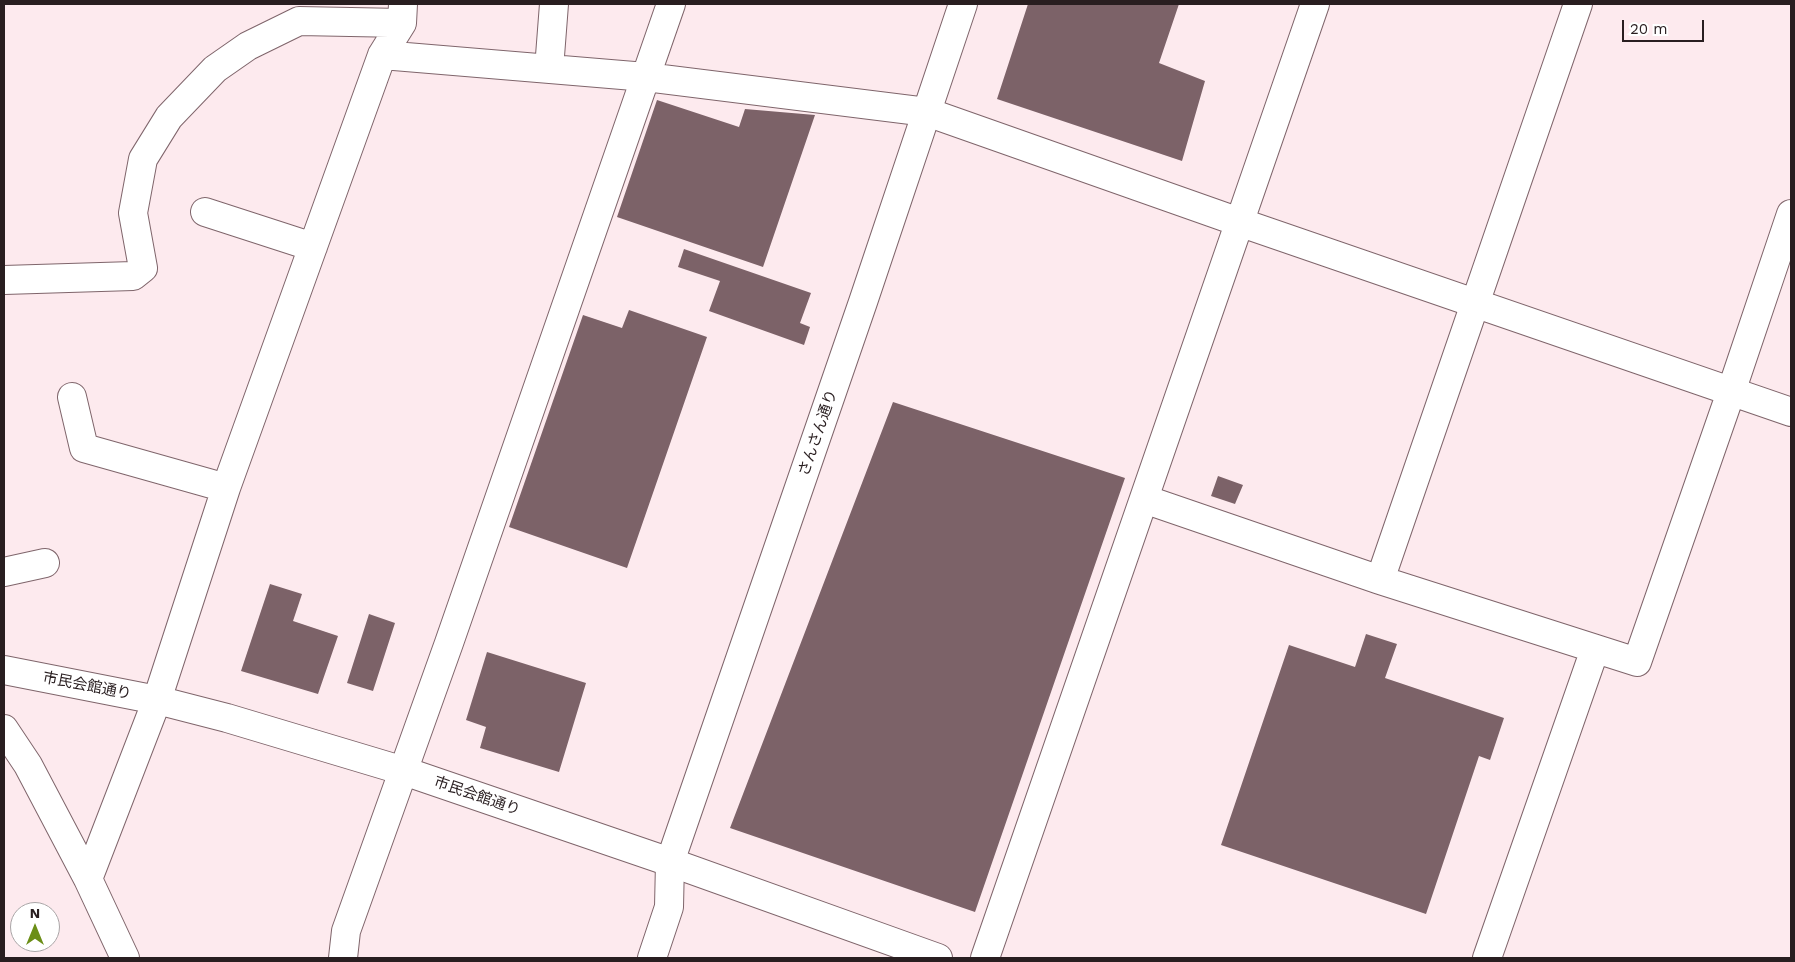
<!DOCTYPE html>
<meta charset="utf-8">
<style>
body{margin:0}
#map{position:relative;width:1795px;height:962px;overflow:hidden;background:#fdeaee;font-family:"Work Sans",sans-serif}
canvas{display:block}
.frame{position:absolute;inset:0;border:5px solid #291e20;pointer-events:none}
.north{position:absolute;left:10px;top:902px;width:50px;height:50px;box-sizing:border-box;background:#fff;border:1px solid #a9a5a6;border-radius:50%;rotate:0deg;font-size:14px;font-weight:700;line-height:20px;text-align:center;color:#291e20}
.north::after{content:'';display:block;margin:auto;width:18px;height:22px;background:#6b8e17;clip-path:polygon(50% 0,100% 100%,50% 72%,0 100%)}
.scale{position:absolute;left:1622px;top:20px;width:82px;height:22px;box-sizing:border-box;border:2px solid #291e20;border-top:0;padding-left:6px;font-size:15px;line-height:18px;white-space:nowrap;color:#291e20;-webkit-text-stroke:4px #fff;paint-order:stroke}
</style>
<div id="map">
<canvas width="1795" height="962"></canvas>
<div class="frame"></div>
<div class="north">N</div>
<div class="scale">20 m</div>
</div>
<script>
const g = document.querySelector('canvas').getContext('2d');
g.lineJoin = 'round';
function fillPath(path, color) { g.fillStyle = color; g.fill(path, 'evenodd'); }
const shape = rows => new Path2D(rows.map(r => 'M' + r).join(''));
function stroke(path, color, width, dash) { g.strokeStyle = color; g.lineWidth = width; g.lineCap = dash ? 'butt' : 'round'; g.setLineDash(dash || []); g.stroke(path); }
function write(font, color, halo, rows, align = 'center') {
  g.font = font + ' "Work Sans","Noto Sans JP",sans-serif'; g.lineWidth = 5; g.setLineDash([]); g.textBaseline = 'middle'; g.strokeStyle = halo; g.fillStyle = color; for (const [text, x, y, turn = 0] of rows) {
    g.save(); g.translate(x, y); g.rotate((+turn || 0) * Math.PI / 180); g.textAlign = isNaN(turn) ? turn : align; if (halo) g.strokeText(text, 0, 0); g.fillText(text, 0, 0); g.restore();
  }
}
fillPath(shape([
 [1028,4,1179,4,1159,63,1205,81,1182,161,997,99],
 [657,100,739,127,745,109,815,115,763,267,617,217],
 [684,249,811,293,800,323,810,327,804,345,709,311,720,281,678,267],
 [629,310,707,337,627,568,509,527,583,315,622,328],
 [893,402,1125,478,975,912,730,828],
 [1218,476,1243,485,1235,504,1211,496],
 [270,584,302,594,293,621,338,636,318,694,241,671],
 [369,614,395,623,373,691,347,683],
 [1366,634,1397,644,1385,678,1504,718,1490,760,1479,756,1426,914,1221,845,1289,645,1355,667],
 [487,652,586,683,559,772,480,748,486,727,466,720]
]), '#7c6268');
const minor = shape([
 [382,55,646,77,927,112,1239,222,1791,412],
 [549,69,554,4],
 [205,212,313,247],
 [4,280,133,276,143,268,133,213,143,159,169,117,215,69,248,46,299,21,402,23],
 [72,397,84,448,226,488],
 [1144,499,1380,580,1637,662,1731,392,1791,214],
 [4,572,45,563],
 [1380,580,1578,4],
 [4,729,28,765,88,879,125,958],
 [88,879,157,700,226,488,382,55,402,23,403,4],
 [343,958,346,931,449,643,671,4],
 [652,958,669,907,670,862],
 [985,958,1315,4],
 [1487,958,1595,649]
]);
const tertiary = shape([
 [4,670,157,700,227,718,404,771,670,862,938,958],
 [670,862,863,302,963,4]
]);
stroke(minor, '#7f656b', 30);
stroke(tertiary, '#7f656b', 30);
stroke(minor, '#fff', 28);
stroke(tertiary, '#fff', 28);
write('15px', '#291e20', '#fff', [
 ["さんさん通り",818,433,-71],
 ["市民会館通り",87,686,11],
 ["市民会館通り",477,796,19]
]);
</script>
